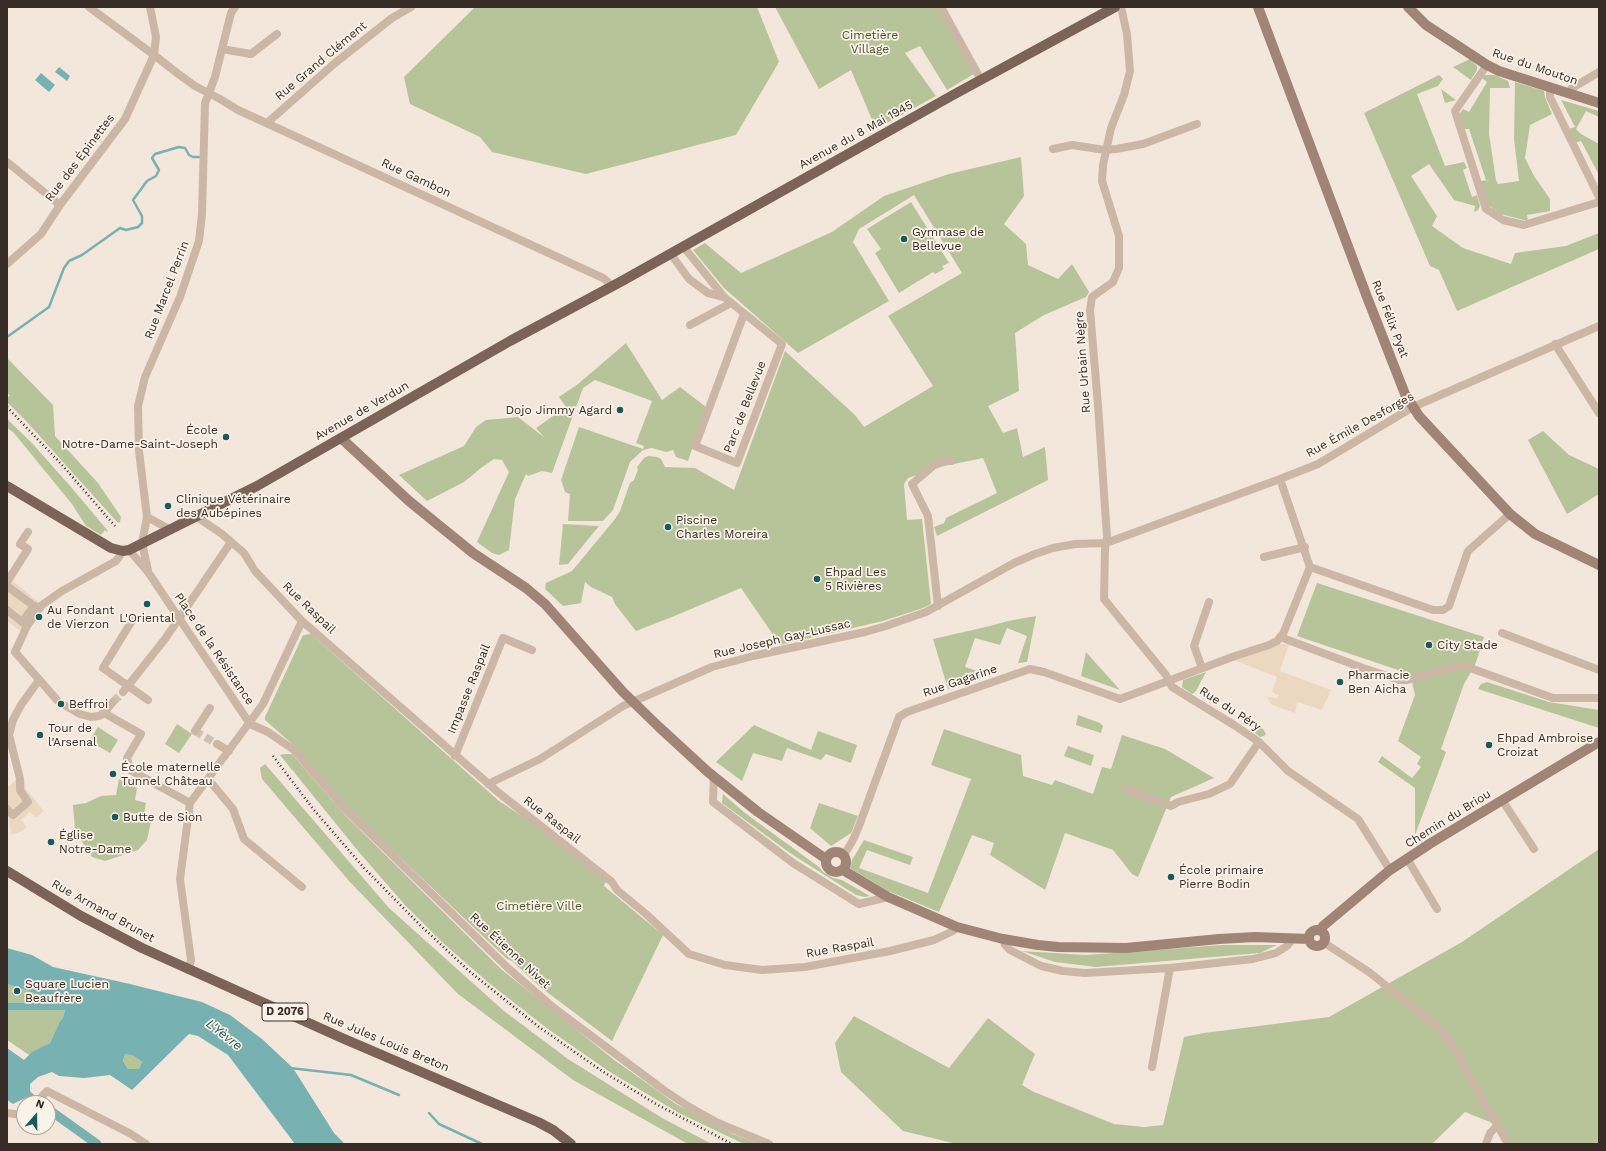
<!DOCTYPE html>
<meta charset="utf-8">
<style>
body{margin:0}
#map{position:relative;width:1606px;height:1151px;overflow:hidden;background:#f3e7db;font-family:"Work Sans",sans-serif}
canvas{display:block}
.frame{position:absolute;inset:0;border:8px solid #382c27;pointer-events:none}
.north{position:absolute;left:16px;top:1095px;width:40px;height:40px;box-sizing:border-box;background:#fbf2e8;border:1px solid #ada39b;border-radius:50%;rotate:20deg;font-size:11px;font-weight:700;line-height:16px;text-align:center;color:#382c27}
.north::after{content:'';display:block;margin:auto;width:14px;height:18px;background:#1a5a5c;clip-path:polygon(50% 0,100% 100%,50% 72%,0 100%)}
</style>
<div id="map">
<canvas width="1606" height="1151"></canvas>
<div class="frame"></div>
<div class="north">N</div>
</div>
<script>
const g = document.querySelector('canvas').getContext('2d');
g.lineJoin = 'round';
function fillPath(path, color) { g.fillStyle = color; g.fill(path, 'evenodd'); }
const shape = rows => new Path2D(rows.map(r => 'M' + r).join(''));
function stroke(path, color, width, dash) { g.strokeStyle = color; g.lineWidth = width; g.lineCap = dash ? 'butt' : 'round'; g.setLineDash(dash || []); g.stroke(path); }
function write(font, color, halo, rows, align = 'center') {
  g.font = font + ' "Work Sans",sans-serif'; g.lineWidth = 3.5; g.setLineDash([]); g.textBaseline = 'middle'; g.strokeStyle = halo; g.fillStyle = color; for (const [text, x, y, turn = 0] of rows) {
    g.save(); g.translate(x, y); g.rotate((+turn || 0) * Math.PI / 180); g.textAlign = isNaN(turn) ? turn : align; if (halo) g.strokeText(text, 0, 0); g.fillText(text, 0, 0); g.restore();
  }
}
fillPath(shape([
 [475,7,757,7,779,62,736,135,586,174,492,152,480,137,410,104,404,77],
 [775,7,937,7,974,74,947,90,920,46,905,53,936,96,876,129,851,70,819,89],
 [1470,59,1477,66,1477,70,1471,80,1453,67],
 [1439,75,1443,79,1438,86,1417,94,1445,166,1464,162,1467,168,1463,170,1472,197,1477,195,1480,206,1478,210,1474,212,1475,206,1454,200,1429,164,1411,176,1437,216,1432,226,1463,248,1511,264,1515,253,1566,246,1599,233,1599,249,1457,311,1439,270,1430,266,1364,113],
 [1485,75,1495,75,1508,81,1510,88,1490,88,1489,134,1496,180,1498,184,1519,181,1514,139,1515,82,1544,91,1545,97,1552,114,1530,125,1525,158,1534,176,1550,199,1550,211,1527,215,1528,221,1500,214,1488,205,1480,181,1490,180,1486,180,1469,129,1462,129,1459,115,1463,109,1469,112,1487,82,1482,78],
 [1441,89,1456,100,1445,103],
 [1561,100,1599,111,1599,117,1586,111,1576,129,1581,134,1599,144,1599,175,1581,141,1575,143,1568,129,1575,127],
 [1021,157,1024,196,1004,224,1026,244,1028,265,1058,279,1072,264,1089,292,1086,297,1044,315,1015,333,1019,391,988,406,1003,433,1017,428,1023,457,1045,447,1048,480,937,536,934,527,944,523,946,518,997,493,983,458,944,466,908,478,904,484,907,520,922,519,931,604,923,608,883,621,780,645,741,588,672,617,636,631,615,604,612,597,591,587,585,582,581,603,563,606,545,589,546,583,572,571,615,519,620,511,630,483,634,480,638,470,637,467,644,458,648,456,657,457,661,459,665,467,695,468,734,490,785,351,855,415,864,427,933,386,888,316,962,273,914,195,859,229,853,242,889,301,798,353,724,288,693,250,705,243,741,273,832,232,884,196,949,174],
 [911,202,949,263,942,266,944,269,935,274,933,272,899,293,875,253,881,249,867,229],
 [626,343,662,400,680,387,706,407,688,461,676,457,673,450,666,452,652,448,643,450,630,462,613,510,603,521,568,521,570,494,565,492,561,480,579,427,643,449,644,446,636,443,652,401,595,380,583,388,552,473,542,471,528,476,526,474,515,499,509,550,499,555,492,553,477,542,509,472,502,460,494,459,481,468,464,482,427,501,399,475,464,446,476,427,486,420,518,417,545,438,536,428,566,407,559,397,578,384],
 [7,358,53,405,55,436,98,483,121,517,120,522,118,523,26,421,7,402,7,399,10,395,7,393],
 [7,419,31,442,71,487,108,531,107,532,105,530,101,535,86,526,72,504,13,432,7,428],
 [1543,431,1569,455,1599,469,1599,494,1567,514,1528,440],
 [563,524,599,526,568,564,559,565],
 [1317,583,1484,637,1475,665,1464,684,1441,749,1446,752,1415,835,1415,788,1378,762,1382,756,1412,778,1421,767,1417,764,1421,757,1398,741,1415,695,1410,674,1297,636],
 [1036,616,1027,662,1018,663,1027,636,1007,628,1000,645,975,638,965,667,990,675,948,689,933,639,990,626,1008,621],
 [311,634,499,801,528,820,606,881,604,886,663,935,612,1041,539,986,512,961,507,959,346,806,298,749,265,720,265,717,303,635],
 [1086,652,1120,690,1081,676],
 [1206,672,1196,691,1192,694,1182,687,1183,680],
 [1487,682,1549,702,1599,710,1599,728,1478,689,1481,684],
 [1078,715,1100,723,1103,726,1101,733,1076,725],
 [177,724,192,734,179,753,165,744],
 [754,725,811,750,818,731,857,745,851,763,826,754,821,760,787,748,782,761,753,753,742,781,716,762],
 [98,727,118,740,110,753,89,741],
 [1258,727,1263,729,1266,734,1264,736,1260,737,1255,733,1255,730],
 [944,729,1021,755,1023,776,1052,785,1055,780,1093,794,1102,767,1111,769,1122,735,1165,749,1214,778,1171,797,1138,877,1132,874,1113,850,1065,833,1045,890,990,855,994,843,972,835,939,912,888,891,850,868,852,860,864,840,913,857,910,865,867,850,859,868,928,893,971,779,931,765],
 [1068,746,1094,755,1091,766,1064,756],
 [285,754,292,754,345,815,501,969,613,1059,676,1104,733,1134,759,1144,744,1144,679,1113,610,1072,548,1029,489,983,443,943,404,904,358,851,280,755],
 [265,764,389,908,504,1011,568,1059,662,1118,712,1144,688,1144,573,1080,458,994,349,881,262,779,260,768],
 [119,779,137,788,135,800,146,803,144,815,152,817,147,840,138,850,105,861,92,857,75,831,73,805,86,803,101,796,116,795],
 [723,794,745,813,819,867,823,872,833,878,842,880,870,896,865,897,856,895,790,853,722,803],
 [819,803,858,816,851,833,831,846,810,828],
 [1599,849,1599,1144,1509,1144,1500,1126,1465,1112,1432,1144,957,1144,903,1131,841,1072,835,1043,854,1016,949,1068,988,1018,1035,1054,1022,1085,1034,1092,1114,1124,1144,1127,1163,1125,1184,1037,1204,1033,1329,1017,1462,942],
 [1222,945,1277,945,1260,953,1096,967,1055,962,1022,951,1086,955],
 [7,984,46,997,45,1002,7,1003],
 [7,1010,65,1010,63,1018,60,1021,50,1043,29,1055,7,1040],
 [125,1054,134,1056,142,1062,139,1069,128,1069,123,1061]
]), '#b7c49a');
fillPath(shape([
 [7,576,42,605,23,633,7,621],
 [1278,644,1289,644,1280,671,1331,690,1322,710,1297,702,1295,713,1272,705,1266,696,1277,699,1279,695,1272,692,1277,677,1234,660],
 [24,778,26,789,43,810,43,812,36,818,30,812,21,820,27,827,22,831,11,835,9,818,7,815,7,788,16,780]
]), '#ecd8c1');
fillPath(shape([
 [59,67,70,76,67,81,55,72],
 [41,73,55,85,49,92,35,80],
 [7,948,32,955,53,967,130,984,202,1002,230,1015,262,1039,293,1068,334,1133,345,1144,295,1144,228,1055,198,1036,189,1034,132,1090,110,1075,84,1078,59,1076,52,1072,38,1077,30,1084,30,1091,36,1097,34,1100,27,1097,13,1104,7,1100,7,1048,24,1060,32,1052,50,1043,60,1021,63,1018,65,1010,7,1010,7,1003,45,1002,46,997,7,984],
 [125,1054,134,1056,142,1062,139,1069,128,1069,123,1061]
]), '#78b1b2');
stroke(shape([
 [7,337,49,307,64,268,69,261,82,255,120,228,126,230,138,227,142,223,142,216,133,200,147,181,156,176,159,170,152,158,155,154,179,147,185,148,189,155,193,157,200,157],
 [290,1068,351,1075,399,1095],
 [429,1113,439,1124,482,1144]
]), '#78b1b2', 2.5);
stroke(shape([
 [48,1109,97,1144]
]), '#78b1b2', 9);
stroke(shape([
 [113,702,123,692],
 [195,731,217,744]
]), '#cec2b7', 8, [8, 4]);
stroke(shape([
 [89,7,154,55,177,73,195,86,220,99,238,110,603,278,607,281,611,287],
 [941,7,981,80],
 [1121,7,1127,34,1130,71,1124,95,1111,128,1103,165,1102,181,1119,236,1119,268,1113,282,1092,297,1090,310,1098,405,1107,537,1105,549,1104,599,1166,675,1172,687,1234,725,1259,742,1288,771,1358,819,1390,870],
 [222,49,251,54,277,34],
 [1487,65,1455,111,1486,209,1503,220,1524,225,1599,202],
 [1550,87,1550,97,1599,197],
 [1569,93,1572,88,1599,72],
 [267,123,335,63,392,18,411,7],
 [1053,149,1072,145,1105,150,1116,149,1143,144,1197,124],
 [7,162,60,205],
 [683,246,724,297,782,344,737,463,695,446,744,314],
 [670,253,689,279,708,293,724,297],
 [7,264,41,234,60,205,125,119,154,55,156,37,150,7],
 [690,325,731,303],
 [1555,344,1599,413],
 [1280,479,1310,567],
 [147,517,171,530],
 [197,517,222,534,244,553,255,571,302,621,499,793,612,882,617,890,646,914,689,954,725,965,762,970,805,967,890,951,934,940,953,931,957,927],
 [129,550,148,572,250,724,268,732,294,750,344,808,508,968,554,1008,665,1091,691,1108,718,1123,769,1144],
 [1264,557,1305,547],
 [1310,567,1433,610,1443,610,1449,606,1468,551,1510,514],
 [148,570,142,543,147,517,139,451,138,406,145,377,180,297,199,241,202,214,205,103,215,77,231,13,235,7],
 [7,582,28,549,20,544,28,532],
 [7,586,34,606,40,607],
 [938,606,928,516,912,484,939,461,951,461],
 [7,610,27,626],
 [133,619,103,668,148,700],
 [22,622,34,606],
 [1502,633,1599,670],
 [1280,637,1363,668,1399,680,1407,680,1462,665,1553,698,1599,698],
 [15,652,27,626,42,605,62,591,116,561,123,551],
 [15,652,57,700],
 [1202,668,1194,646,1209,602],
 [123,692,165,639,231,542],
 [66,706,80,714,91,717,99,716,104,713,113,702],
 [104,713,141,734,127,758,130,770,190,803],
 [195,731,210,708],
 [217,744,229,751],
 [455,756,503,638,532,650],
 [714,776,713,802,793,863,859,904,888,897],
 [208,779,233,809,244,839,302,887],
 [488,784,540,759,623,706,712,667,753,656,865,632,886,626,926,612,1014,563,1035,554,1053,548,1075,544,1106,543,1280,479,1318,464,1413,407,1599,326],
 [1126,789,1171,806,1178,802,1209,794,1230,784,1259,742],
 [1502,800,1534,849],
 [7,809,13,815,28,802,20,790,20,779,9,735,13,720,21,705,39,680],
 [844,855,853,840,859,826,899,717,907,712,1030,669,1044,672,1120,699,1235,656,1269,645,1277,641,1283,634,1310,567],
 [1408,860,1437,909],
 [1003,939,1005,945,1010,950,1041,966,1063,971,1085,973,1170,968,1253,959,1276,953,1287,946,1293,939],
 [1323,942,1369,972,1440,1029,1451,1043,1508,1144],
 [188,970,191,960,180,879,190,803,263,704,302,621],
 [1152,1067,1170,968],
 [36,1103,47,1091,131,1134,146,1144],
 [7,1113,22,1115,24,1114],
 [1486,1144,1490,1133,1497,1126]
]), '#ccb7a6', 8);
stroke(shape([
 [1258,7,1367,297,1405,394,1419,416,1510,514,1535,534,1599,565],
 [1408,7,1426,25,1487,65,1499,71,1599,103],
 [341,438,409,501,473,553,526,588,545,604,623,692,659,727,708,772,758,812,826,859],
 '826 862a10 10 0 1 1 20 0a10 10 0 1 1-20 0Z',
 [843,870,888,897,957,927,1003,939,1038,945,1058,947,1126,948,1219,939,1255,937,1309,939],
 '1309 938a8 8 0 1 1 16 0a8 8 0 1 1-16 0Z',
 [1321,931,1323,926,1390,870,1431,843,1599,742]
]), '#a08577', 10);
stroke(shape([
 [7,486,111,548,123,551,129,550,257,486,510,341,622,281,953,95,1115,7],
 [7,871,81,916,142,948,342,1038,538,1122,553,1130,571,1144]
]), '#7b6358', 10);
stroke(shape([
 [7,407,63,466,115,526],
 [273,756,314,810,365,869,420,925,469,971,539,1027,602,1071,656,1104,732,1144]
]), '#382c27', 2.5, [1, 3]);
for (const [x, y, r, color] of [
 [904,239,4,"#1a5a5c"],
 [620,410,4,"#1a5a5c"],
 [226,437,4,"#1a5a5c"],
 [168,506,4,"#1a5a5c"],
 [668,527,4,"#1a5a5c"],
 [817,579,4,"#1a5a5c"],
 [147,604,4,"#1a5a5c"],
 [39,617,4,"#1a5a5c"],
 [1429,645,4,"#1a5a5c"],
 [1340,682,4,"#1a5a5c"],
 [61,704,4,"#1a5a5c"],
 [40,735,4,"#1a5a5c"],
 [1489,745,4,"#1a5a5c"],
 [113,774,4,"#1a5a5c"],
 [115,817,4,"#1a5a5c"],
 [51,842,4,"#1a5a5c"],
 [1171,877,4,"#1a5a5c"],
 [17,991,4,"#1a5a5c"]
]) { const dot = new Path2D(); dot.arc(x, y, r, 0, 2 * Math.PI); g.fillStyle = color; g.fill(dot); stroke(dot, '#fbf2e8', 1.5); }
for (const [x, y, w] of [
 [285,1012,46]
]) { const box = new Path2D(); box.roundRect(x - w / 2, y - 9, w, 18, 3); g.fillStyle = '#fbf2e8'; g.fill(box); stroke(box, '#382c27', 1); }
write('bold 11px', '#382c27', null, [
 ["D 2076",285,1012]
]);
write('12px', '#48582a', '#fbf2e8', [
 ["Cimetière",870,35],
 ["Village",870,49],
 ["Cimetière Ville",539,906]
]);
write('12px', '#382c27', '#fbf2e8', [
 ["Rue Grand Clément",321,61,-40],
 ["Rue du Mouton",1535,67,19],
 ["Avenue du 8 Mai 1945",856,135,-29],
 ["Rue des Épinettes",80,158,-53],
 ["Rue Gambon",416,178,25],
 ["Rue Marcel Perrin",167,290,-69],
 ["Rue Félix Pyat",1390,319,69],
 ["Rue Urbain Nègre",1083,362,-94],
 ["Parc de Bellevue",745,407,-69],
 ["Avenue de Verdun",362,411,-30],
 ["Rue Émile Desforges",1360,425,-29],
 ["Rue Raspail",309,608,44],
 ["Rue Joseph Gay-Lussac",782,639,-13],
 ["Place de la Résistance",214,649,56],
 ["Rue Gagarine",960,681,-19],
 ["Impasse Raspail",469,689,-68],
 ["Rue du Péry",1230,709,33],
 ["Chemin du Briou",1448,819,-32],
 ["Rue Raspail",552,820,38],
 ["Rue Armand Brunet",103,911,29],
 ["Rue Raspail",840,948,-10],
 ["Rue Étienne Nivet",510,951,43],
 ["Rue Jules Louis Breton",386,1042,23]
]);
write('12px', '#382c27', '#fbf2e8', [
 ["Gymnase de",912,232],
 ["Bellevue",912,246],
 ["Dojo Jimmy Agard",612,410,"right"],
 ["École",218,430,"right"],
 ["Notre-Dame-Saint-Joseph",218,444,"right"],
 ["Clinique Vétérinaire",176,499],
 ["des Aubépines",176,513],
 ["Piscine",676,520],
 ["Charles Moreira",676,534],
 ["Ehpad Les",825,572],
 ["5 Rivières",825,586],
 ["Au Fondant",47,610],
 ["de Vierzon",47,624],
 ["L'Oriental",147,618,"center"],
 ["City Stade",1437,645],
 ["Pharmacie",1348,675],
 ["Ben Aicha",1348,689],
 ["Beffroi",69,704],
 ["Tour de",48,728],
 ["l'Arsenal",48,742],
 ["Ehpad Ambroise",1497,738],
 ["Croizat",1497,752],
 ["École maternelle",121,767],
 ["Tunnel Château",121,781],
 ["Butte de Sion",123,817],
 ["Église",59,835],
 ["Notre-Dame",59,849],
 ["École primaire",1179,870],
 ["Pierre Bodin",1179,884],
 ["Square Lucien",25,984],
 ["Beaufrère",25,998]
], 'left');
write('italic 13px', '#1a5a5c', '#fbf2e8', [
 ["L'Yèvre",224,1035,38]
]);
</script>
